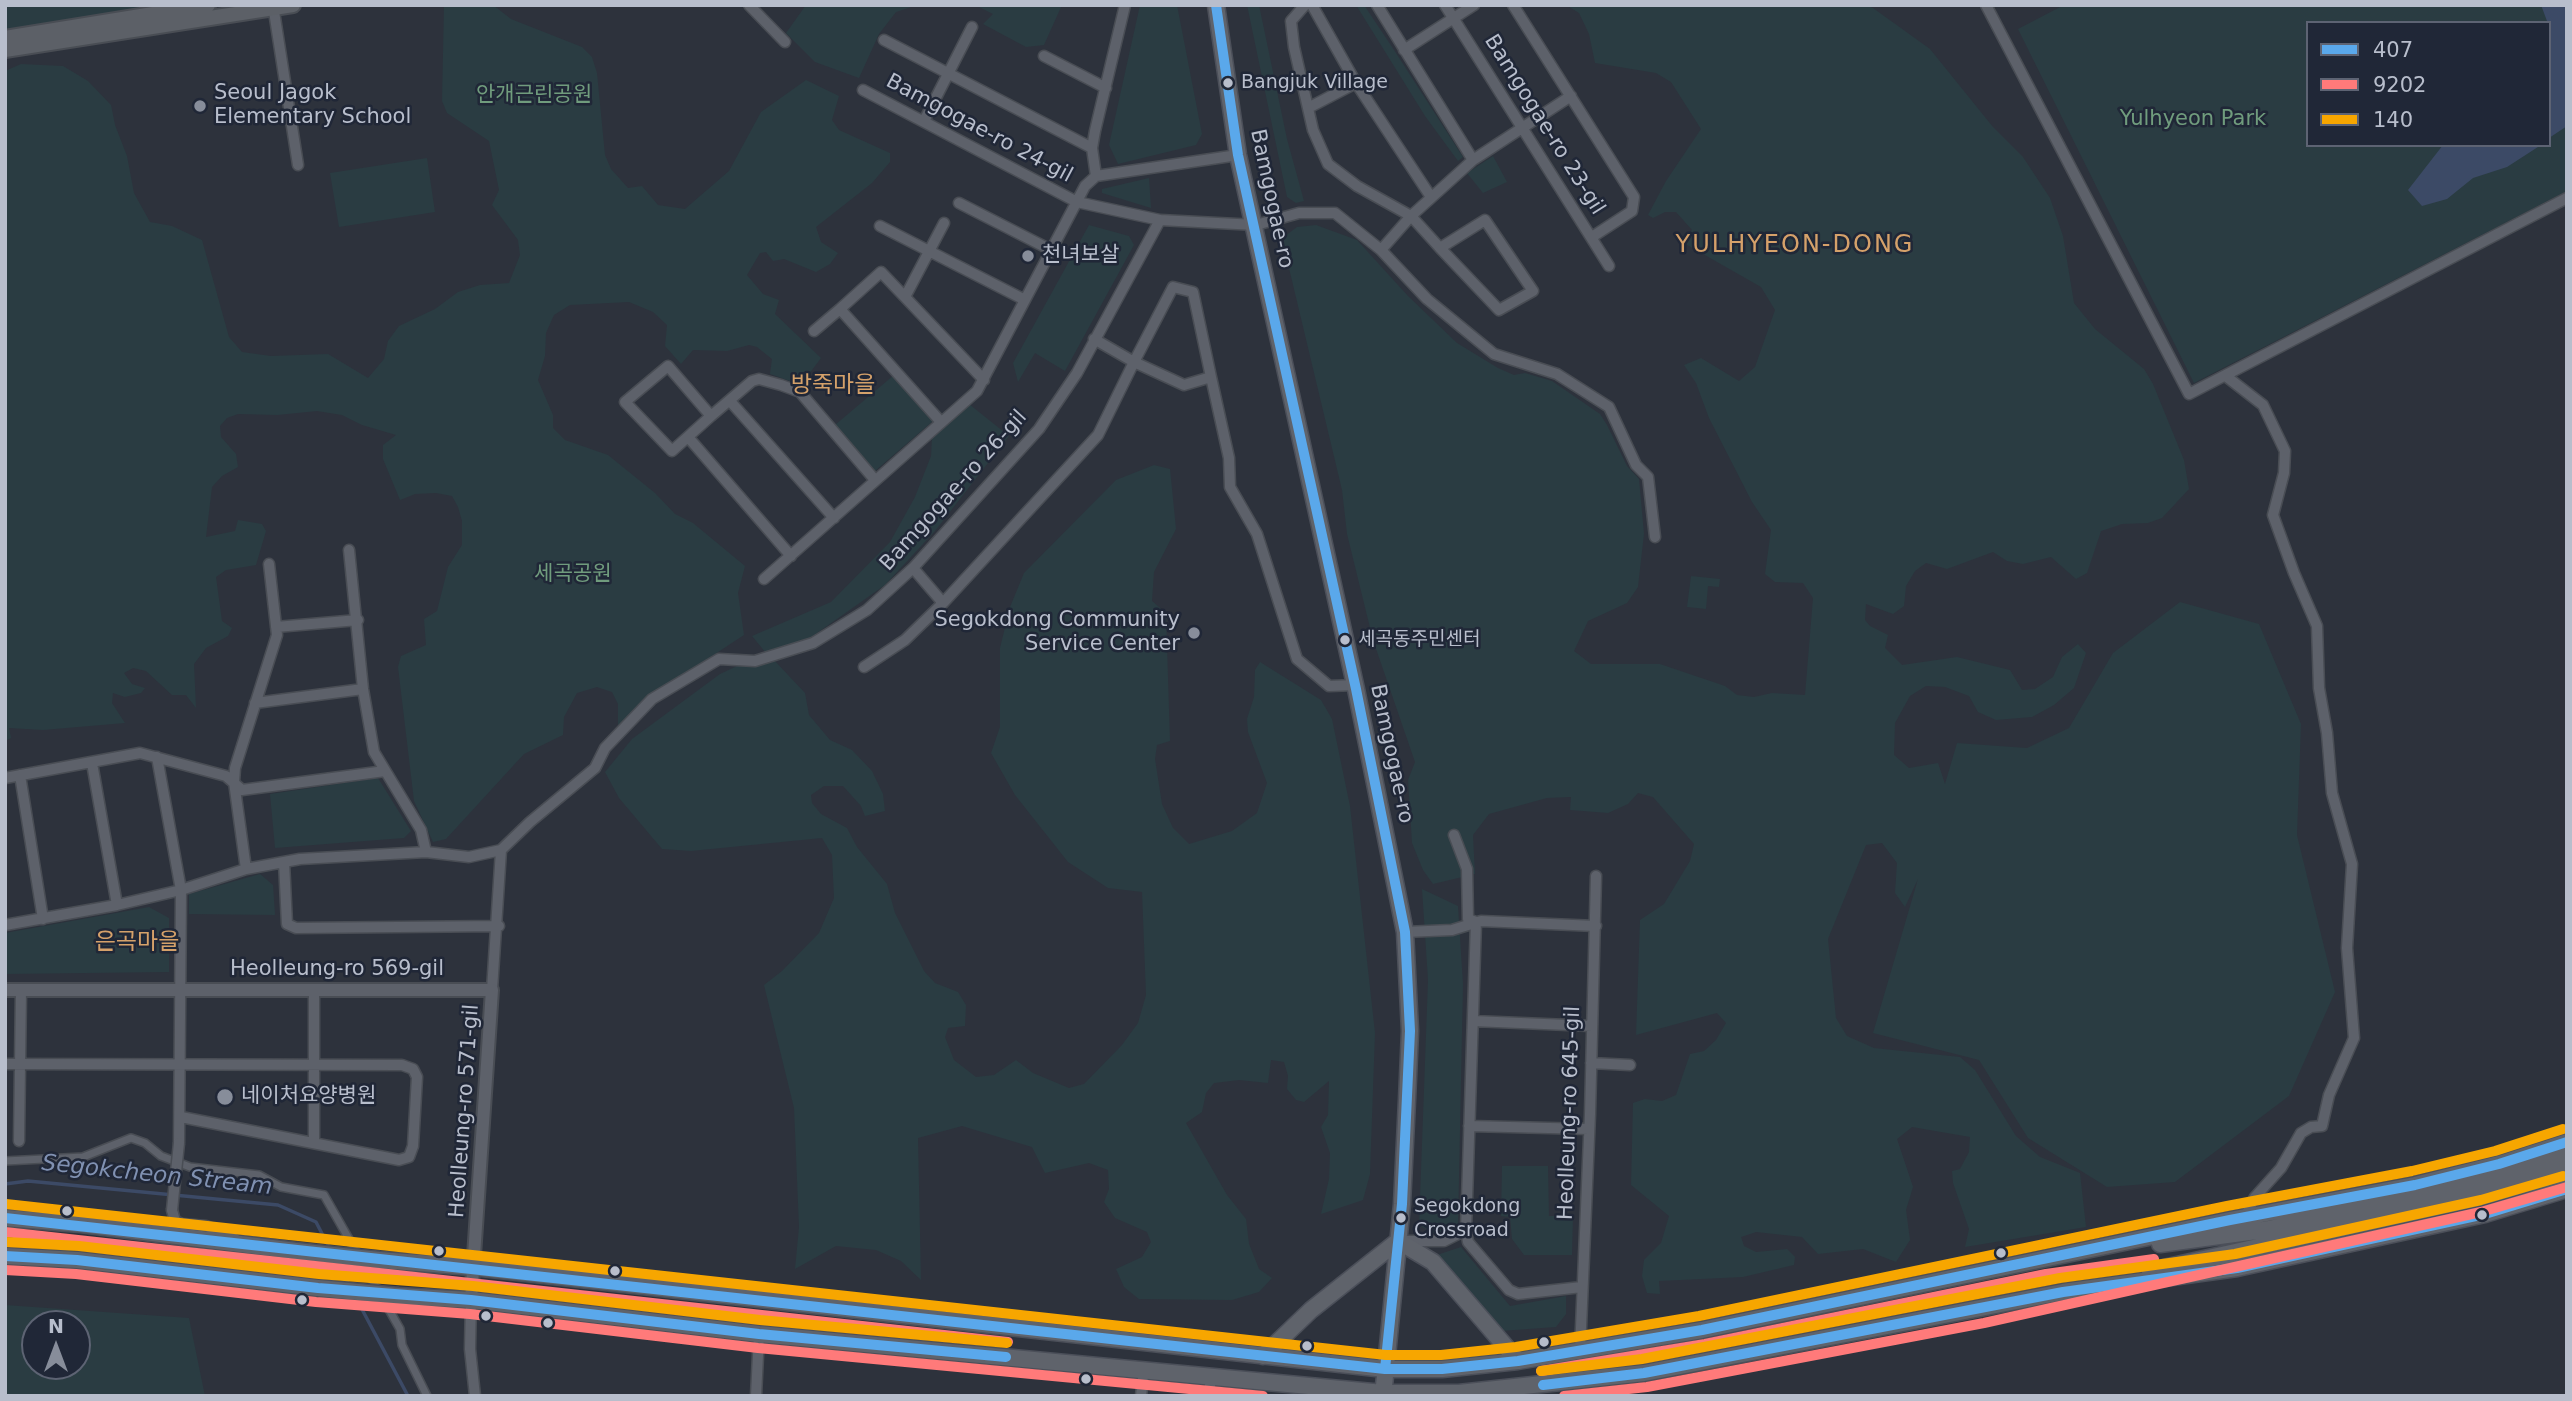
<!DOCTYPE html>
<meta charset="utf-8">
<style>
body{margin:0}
#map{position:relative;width:2572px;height:1401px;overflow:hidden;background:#2d323c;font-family:"DejaVu Sans",sans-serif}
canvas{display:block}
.frame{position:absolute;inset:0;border:7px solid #b8becc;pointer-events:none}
.legend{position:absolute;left:2306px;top:21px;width:245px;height:126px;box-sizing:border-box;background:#202737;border:2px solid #5d6373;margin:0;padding:9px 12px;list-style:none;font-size:21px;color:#b8becc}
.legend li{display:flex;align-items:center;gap:14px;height:35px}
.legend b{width:35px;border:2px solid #5d6373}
.north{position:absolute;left:21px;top:1310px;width:70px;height:70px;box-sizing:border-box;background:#202737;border:2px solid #5d6373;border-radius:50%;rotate:0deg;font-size:19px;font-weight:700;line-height:28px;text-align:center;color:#b8becc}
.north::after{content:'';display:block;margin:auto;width:24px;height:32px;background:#878d9a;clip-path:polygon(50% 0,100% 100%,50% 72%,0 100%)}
</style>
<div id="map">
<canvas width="2572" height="1401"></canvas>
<div class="frame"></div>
<ul class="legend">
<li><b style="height:9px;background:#5aa8eb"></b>407</li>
<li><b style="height:9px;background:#ff7a7a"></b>9202</li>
<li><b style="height:9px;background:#f7a600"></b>140</li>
</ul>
<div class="north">N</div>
</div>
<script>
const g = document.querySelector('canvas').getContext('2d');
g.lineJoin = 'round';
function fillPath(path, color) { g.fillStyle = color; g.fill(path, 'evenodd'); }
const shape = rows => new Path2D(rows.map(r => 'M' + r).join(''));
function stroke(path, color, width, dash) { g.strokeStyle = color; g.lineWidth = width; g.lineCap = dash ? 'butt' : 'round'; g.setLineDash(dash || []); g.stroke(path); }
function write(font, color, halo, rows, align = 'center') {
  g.font = font + ' "DejaVu Sans","Noto Sans KR",sans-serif'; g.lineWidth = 5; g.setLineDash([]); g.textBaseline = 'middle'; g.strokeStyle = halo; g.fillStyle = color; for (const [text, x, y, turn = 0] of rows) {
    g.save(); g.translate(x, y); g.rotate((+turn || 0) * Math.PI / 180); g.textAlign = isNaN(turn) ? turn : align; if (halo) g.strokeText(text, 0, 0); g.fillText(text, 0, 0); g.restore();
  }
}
fillPath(shape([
 [5,5,148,5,149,7,5,33],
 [444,5,493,5,511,19,582,47,592,57,597,73,605,155,611,169,628,188,642,186,658,205,685,209,729,171,761,112,806,80,839,96,832,120,839,130,890,153,890,162,872,183,816,227,821,242,838,253,830,264,816,272,784,259,773,261,766,252,760,253,747,275,763,294,779,300,775,314,821,358,801,385,770,374,772,359,757,347,749,345,727,351,693,350,681,364,665,346,667,325,653,312,629,302,570,305,554,315,546,333,545,356,538,380,553,415,553,428,565,440,608,455,655,493,675,514,693,523,745,566,738,593,744,635,639,704,618,726,618,704,612,692,597,687,577,693,564,717,563,735,524,754,446,839,433,842,414,801,398,667,401,656,426,645,424,619,437,611,448,567,462,545,462,521,458,507,452,496,436,493,415,494,400,500,383,459,383,445,396,435,362,425,342,415,317,411,277,415,238,414,227,418,220,426,221,437,236,454,238,467,222,476,212,487,206,537,235,531,238,520,262,524,266,531,256,565,226,570,216,577,222,621,232,628,228,636,206,648,194,664,196,708,186,695,172,695,146,671,133,668,124,673,132,684,145,688,141,693,125,697,113,693,112,703,125,723,43,730,9,728,11,738,5,741,5,71,21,64,63,66,88,81,111,105,115,125,127,156,134,193,150,222,172,226,202,240,229,337,242,352,271,356,328,354,368,378,384,359,388,341,399,326,435,309,458,292,480,285,509,283,520,255,518,240,492,205,499,190,489,141,447,113,442,101],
 [806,5,917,5,896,12,879,34,859,78,815,62,786,33],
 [975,5,1062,5,1044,45,1026,47,983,24,993,14],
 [1140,5,1177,5,1202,134,1196,145,1118,164,1109,145],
 [1247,5,1259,5,1287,139,1304,201,1296,203,1287,197],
 [1356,5,1364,5,1396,53,1463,157,1458,161,1425,116],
 [1566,5,1866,5,1873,8,1930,49,1993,127,2023,157,2050,198,2063,236,2074,303,2095,329,2144,369,2153,384,2184,460,2189,489,2162,518,2148,523,2122,524,2101,531,2087,573,2076,579,2051,557,2023,564,2007,561,1993,552,1947,569,1926,563,1915,571,1906,586,1904,606,1893,614,1866,604,1865,620,1870,626,1888,635,1885,648,1902,665,1957,657,2010,670,2022,690,2035,689,2053,677,2062,657,2078,644,2086,653,2074,688,2054,705,2032,717,1996,720,1978,712,1969,696,1945,687,1926,686,1910,696,1895,723,1894,755,1909,768,1938,763,1945,784,1957,743,2027,748,2069,728,2113,653,2180,602,2259,624,2301,724,2297,835,2335,992,2289,1096,2175,1182,2107,1187,2028,1138,1979,1060,1873,1033,1918,879,1905,907,1895,893,1897,863,1882,843,1866,845,1828,939,1836,1018,1847,1036,1874,1048,1960,1057,1975,1070,2016,1136,2040,1157,2080,1173,2086,1227,1965,1247,1969,1229,1953,1183,1952,1171,1960,1169,1969,1152,1970,1137,1912,1127,1897,1139,1913,1187,1906,1210,1910,1240,1896,1262,1863,1249,1818,1254,1802,1237,1756,1232,1741,1237,1744,1246,1756,1252,1787,1249,1795,1257,1794,1265,1743,1277,1659,1281,1660,1294,1647,1293,1642,1276,1644,1260,1661,1243,1669,1216,1631,1185,1633,1103,1645,1099,1662,1101,1676,1095,1690,1054,1704,1051,1716,1040,1726,1023,1717,1013,1636,1035,1640,920,1664,904,1690,861,1694,844,1653,797,1638,793,1628,804,1608,813,1570,810,1571,797,1547,798,1489,814,1473,835,1475,874,1433,884,1423,870,1412,843,1408,780,1415,762,1373,640,1347,534,1342,490,1283,243,1285,236,1297,227,1316,225,1357,240,1408,296,1457,343,1498,368,1514,375,1525,373,1552,381,1600,414,1607,425,1627,466,1639,479,1644,534,1638,587,1627,603,1588,621,1574,651,1591,664,1660,664,1725,686,1737,695,1754,697,1772,693,1805,695,1813,598,1803,583,1775,582,1765,574,1771,530,1752,502,1709,418,1696,383,1684,365,1701,358,1739,381,1755,367,1775,310,1761,287,1682,242,1692,230,1676,212,1665,212,1653,218,1648,215,1666,181,1701,129,1671,82,1656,73,1595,63,1589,34,1579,13],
 [2064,5,2567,5,2567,191,2194,383,2018,29],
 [2308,23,2549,23,2549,145,2308,145],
 [1493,156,1507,182,1483,193,1467,173],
 [427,158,435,212,339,227,330,173],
 [1149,178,1151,208,1102,193,1102,189],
 [1089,225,1129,236,1134,245,1065,371,1035,353,1018,382,1013,363],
 [894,375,933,421,875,471,835,425],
 [969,404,1009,436,935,531,885,585,810,638,766,653,752,636,831,602,890,542,915,497,931,456,932,437],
 [1154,465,1170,469,1176,529,1154,572,1152,601,1166,613,1170,741,1157,745,1155,759,1162,804,1173,828,1189,844,1232,831,1257,813,1267,783,1248,732,1247,719,1254,697,1255,670,1260,662,1321,700,1332,719,1350,806,1375,1033,1370,1174,1363,1200,1321,1214,1329,1179,1330,1153,1321,1127,1328,1115,1329,1081,1304,1102,1296,1100,1287,1089,1288,1076,1284,1062,1271,1060,1268,1083,1239,1080,1214,1083,1206,1093,1202,1112,1186,1123,1227,1195,1246,1219,1249,1244,1259,1269,1272,1278,1259,1292,1232,1300,1139,1299,1124,1287,1116,1269,1142,1257,1151,1242,1147,1232,1115,1218,1104,1202,1109,1189,1108,1170,1089,1163,1045,1173,1032,1147,962,1126,918,1138,921,1280,901,1261,876,1250,836,1246,795,1269,799,1227,794,1108,764,985,782,971,819,933,834,898,832,855,822,838,691,851,662,849,619,798,605,772,632,739,720,674,750,660,773,659,805,693,809,715,830,740,852,750,872,771,883,794,885,811,865,816,861,806,843,786,824,786,811,795,812,803,821,814,847,828,857,847,887,884,895,913,924,971,935,983,958,992,966,1005,965,1026,948,1028,945,1037,954,1060,976,1077,994,1075,1016,1060,1033,1073,1069,1088,1084,1084,1122,1045,1138,1023,1146,995,1142,892,1108,888,1068,862,1015,795,991,753,1000,727,1000,648,1010,607,1024,573,1116,480],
 [1691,576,1720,579,1719,587,1708,586,1706,609,1687,607],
 [378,778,411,831,404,838,275,848,270,794],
 [260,874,273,885,275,915,189,914,189,894],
 [1422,889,1458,906,1463,984,1458,1226,1439,1236,1419,1225,1428,980],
 [149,907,169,918,169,972,5,974,5,933],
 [1502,1166,1548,1166,1549,1216,1573,1216,1572,1255,1524,1255,1512,1239,1510,1217,1501,1216],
 [1461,1247,1510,1306,1566,1296,1566,1314,1556,1327,1501,1331,1434,1256],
 [5,1305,189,1318,205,1396,5,1396],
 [35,1324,77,1324,77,1366,35,1366]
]), '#2a3c42');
fillPath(shape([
 [2541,5,2567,5,2567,126,2549,138,2550,29],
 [2443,145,2541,145,2507,167,2473,178,2447,199,2422,206,2408,190]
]), '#3c4a66');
stroke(shape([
 [5,1184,28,1181,278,1205,316,1222,331,1251],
 [336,1261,349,1285],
 [356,1298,408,1396]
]), '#3c4a66', 3.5);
const pedestrian = shape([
 [5,1161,83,1157,131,1138,145,1143,161,1156,190,1167,259,1175,281,1187,324,1195,400,1329,402,1345,427,1396]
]);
const minor = shape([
 [273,5,298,165],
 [749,5,785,42],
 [1305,5,1291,21,1294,47,1313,130,1328,164,1357,186,1411,216,1473,160,1571,96],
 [1312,5,1356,83,1431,197],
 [1377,5,1473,160],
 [1445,5,1609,266],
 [1513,5,1634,197,1632,211,1592,237],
 [1986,5,2189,394,2567,198],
 [884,40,1092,148],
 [1404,50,1474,5],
 [1044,56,1106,88],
 [863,90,1077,202,1160,220],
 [1310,107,1356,83],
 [924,121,972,27],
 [1096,176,1092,148,1095,131,1125,5],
 [959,203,1053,251],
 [880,226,1025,300],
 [1381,250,1411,216,1440,248,1499,310,1533,291,1485,220,1440,248],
 [905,297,944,223],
 [840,309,881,272,984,380],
 [814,331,840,309,941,422],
 [1211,377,1229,458,1230,487,1257,534,1297,659,1329,686,1356,685],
 [2227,377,2263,405,2285,451,2284,473,2273,515,2294,573,2317,626,2319,688,2327,733,2332,793,2352,864,2347,948,2354,1038,2329,1095,2322,1126,2311,1127,2301,1133,2281,1168,2255,1197,2245,1217],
 [730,401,834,518],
 [711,416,672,451,625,402,668,366,711,416,752,381,759,379,781,385,800,392,875,480],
 [688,437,791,556],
 [349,550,363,689,374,752,421,830,426,852],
 [913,568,943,603],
 [764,579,977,391,1085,186,1096,176,1238,155],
 [276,627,358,620],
 [864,667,905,640,943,603,1098,435,1134,362,1173,287,1193,292,1211,377,1184,385,1134,362,1094,339],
 [255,703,363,689],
 [157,757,181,890,179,1143],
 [92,763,117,905],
 [20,775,43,919],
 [5,778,140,753,226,776,242,790,385,771],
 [1454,835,1467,869,1468,919,1476,922],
 [501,850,530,822,595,768,605,748,652,699,719,659,755,661,813,643,867,610,913,568,1039,429,1077,373,1160,220,1256,225,1299,213,1335,213,1381,250,1427,299,1494,354,1557,374,1609,407,1636,465,1648,477,1655,537],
 [284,862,287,924,296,928,499,926],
 [246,869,234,782,235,768,277,635,269,564],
 [5,925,117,905,181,890,246,869,300,859,426,852,469,857,501,850,492,990],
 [1405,932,1452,930,1481,921,1596,926],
 [314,989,314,1143],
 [1473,1021,1592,1026],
 [1591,1063,1630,1065],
 [5,1064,402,1065,413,1069,417,1077,413,1146,409,1157,399,1160,181,1117],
 [1469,1126,1589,1129],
 [19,1141,21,990],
 [172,1210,175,1221,182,1224,206,1226,235,1239],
 [1466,1230,1476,922],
 [1401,1241,1444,1241,1466,1230,1468,1242,1509,1290,1518,1294,1582,1287],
 [471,1300,470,1349,475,1396],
 [1580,1351,1590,1114,1596,876],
 [756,1396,759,1334],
 [1141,1396,1144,1368],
 [1209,1396,1211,1375]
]);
const tertiary = shape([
 [5,990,492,990,471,1300]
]);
const secondary = shape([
 [5,38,208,5],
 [5,50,293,5]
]);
const primary = shape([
 [1216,5,1238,155,1356,689,1405,932,1410,1031,1407,1100,1402,1204,1383,1396],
 [5,1218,81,1224,296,1251],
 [1398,1241,1433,1262,1518,1361],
 [2160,1244,2264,1230,2474,1186,2567,1158],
 [5,1256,77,1260,318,1288],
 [379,1260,473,1267,1385,1369,1442,1369,1518,1361,1702,1330,2230,1220,2415,1185,2499,1164,2567,1142],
 [2150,1271,2478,1198,2567,1172],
 [398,1296,471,1300,759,1334,1383,1393,1459,1393,1644,1373,2063,1292,2237,1268,2485,1214,2567,1189],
 [1263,1356,1311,1310,1398,1241]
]);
stroke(pedestrian, '#494d54', 10);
stroke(minor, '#494d54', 13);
stroke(tertiary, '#494d54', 16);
stroke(secondary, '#494d54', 18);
stroke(primary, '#4b4f59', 19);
stroke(pedestrian, '#5d616a', 7);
stroke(minor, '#5d616a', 10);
stroke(tertiary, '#5d616a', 12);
stroke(secondary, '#5c6067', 14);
stroke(primary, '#5f636b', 16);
const minorBridge = shape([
 [172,1210,179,1143]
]);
const primaryBridge = shape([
 [296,1251,379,1260],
 [318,1288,398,1296]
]);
stroke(minorBridge, '#494d54', 13, []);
stroke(primaryBridge, '#4b4f59', 19, []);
stroke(minorBridge, '#5d616a', 10);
stroke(primaryBridge, '#5f636b', 16);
stroke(shape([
 [1216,5,1238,155,1356,689,1405,932,1410,1031,1402,1204,1385,1369],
 [5,1218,1385,1369,1442,1369,1518,1361,1702,1330,2230,1220,2415,1185,2499,1164,2567,1142],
 [5,1256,77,1260,318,1288,471,1300,759,1334,1006,1357],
 [1543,1385,1644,1373,2063,1292,2237,1268,2485,1214,2567,1189]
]), '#5aa8eb', 10);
stroke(shape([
 [5,1232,1008,1342],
 [5,1270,76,1274,316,1302,470,1314,758,1348,1263,1396],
 [1541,1371,1705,1344,2046,1274,2154,1259],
 [1564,1396,1647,1387,1984,1323,2481,1212,2567,1187]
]), '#ff7a7a', 10);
stroke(shape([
 [6,1204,1386,1355,1441,1355,1516,1347,1699,1316,2227,1206,2412,1171,2495,1151,2563,1129],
 [6,1242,79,1246,319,1274,473,1286,760,1320,1007,1343],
 [1541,1371,1642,1359,2060,1278,2235,1254,2481,1200,2563,1176]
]), '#f7a600', 10);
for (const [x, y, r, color] of [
 [1228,83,6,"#b8becc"],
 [200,106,7,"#878d9a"],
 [1028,256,7,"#878d9a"],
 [1194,633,7,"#878d9a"],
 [1345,640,6,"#b8becc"],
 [225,1097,9,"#878d9a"],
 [67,1211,6,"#b8becc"],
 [2482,1215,6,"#b8becc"],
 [1401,1218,6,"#b8becc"],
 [439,1251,6,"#b8becc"],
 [2001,1253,6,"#b8becc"],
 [615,1271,6,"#b8becc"],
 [302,1300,6,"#b8becc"],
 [486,1316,6,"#b8becc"],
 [548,1323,6,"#b8becc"],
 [1544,1342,6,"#b8becc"],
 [1307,1346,6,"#b8becc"],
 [1086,1379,6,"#b8becc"]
]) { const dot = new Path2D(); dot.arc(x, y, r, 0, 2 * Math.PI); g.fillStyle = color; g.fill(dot); stroke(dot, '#202737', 2.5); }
write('19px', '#b8becc', '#202737', [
 ["Bangjuk Village",1241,83],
 ["세곡동주민센터",1358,640],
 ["Segokdong",1414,1207],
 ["Crossroad",1414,1231]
], 'left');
write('21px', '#b8becc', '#202737', [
 ["Seoul Jagok",214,94],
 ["Elementary School",214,118],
 ["천녀보살",1042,256],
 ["Segokdong Community",1180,621,"right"],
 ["Service Center",1180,645,"right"],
 ["네이처요양병원",241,1097]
], 'left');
write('21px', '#709c7d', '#202737', [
 ["안개근린공원",534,96],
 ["Yulhyeon Park",2193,120],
 ["세곡공원",573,575]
]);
write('21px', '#b8becc', '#202737', [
 ["Bamgogae-ro 23-gil",1544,125,58],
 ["Bamgogae-ro 24-gil",979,129,28],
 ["Bamgogae-ro",1271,199,78],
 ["Bamgogae-ro 26-gil",954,491,-48],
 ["Bamgogae-ro",1391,754,78],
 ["Heolleung-ro 569-gil",337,970],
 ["Heolleung-ro 571-gil",465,1111,-86],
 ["Heolleung-ro 645-gil",1570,1113,-88]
]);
write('23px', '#d5a16a', '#202737', [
 ["방죽마을",833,386],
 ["은곡마을",137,943]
]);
write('italic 23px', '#8091b2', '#202737', [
 ["Segokcheon Stream",157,1176,6]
]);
g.letterSpacing = '2px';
write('24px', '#d5a16a', '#202737', [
 ["YULHYEON-DONG",1795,246]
]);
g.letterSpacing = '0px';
</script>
